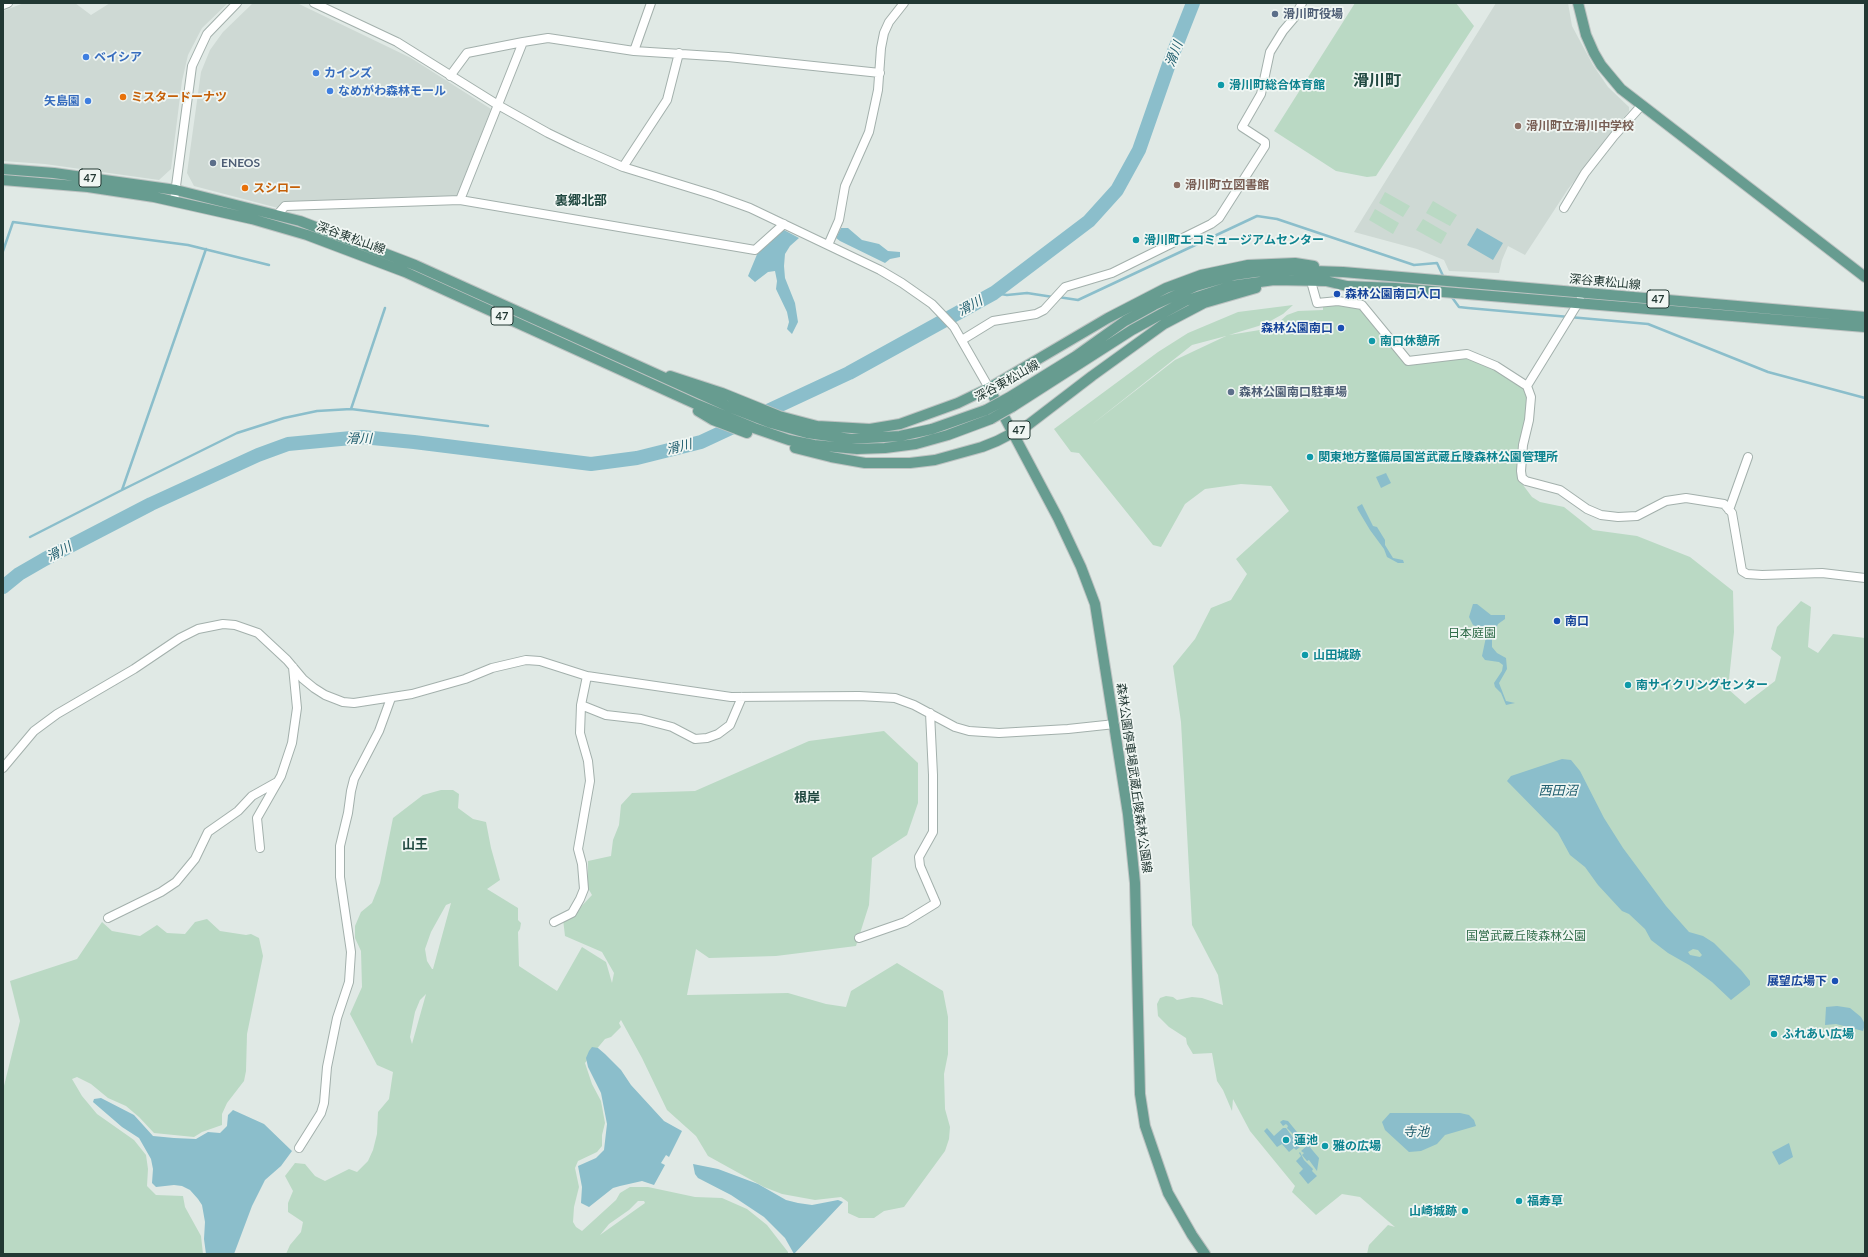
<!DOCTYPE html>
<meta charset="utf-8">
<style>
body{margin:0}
#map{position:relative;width:1868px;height:1257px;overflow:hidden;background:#e0e9e5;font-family:Lato,sans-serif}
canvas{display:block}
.frame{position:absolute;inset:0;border:4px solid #223833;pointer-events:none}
</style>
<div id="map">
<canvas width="1868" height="1257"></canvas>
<div class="frame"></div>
</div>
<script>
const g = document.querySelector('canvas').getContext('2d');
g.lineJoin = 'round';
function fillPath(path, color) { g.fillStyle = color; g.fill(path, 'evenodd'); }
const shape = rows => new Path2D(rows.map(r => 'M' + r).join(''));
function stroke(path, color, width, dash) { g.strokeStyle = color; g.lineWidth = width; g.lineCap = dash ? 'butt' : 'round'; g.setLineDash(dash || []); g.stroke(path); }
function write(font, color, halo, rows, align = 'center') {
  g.font = font + ' Lato,"Noto Sans JP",sans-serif'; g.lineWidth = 3.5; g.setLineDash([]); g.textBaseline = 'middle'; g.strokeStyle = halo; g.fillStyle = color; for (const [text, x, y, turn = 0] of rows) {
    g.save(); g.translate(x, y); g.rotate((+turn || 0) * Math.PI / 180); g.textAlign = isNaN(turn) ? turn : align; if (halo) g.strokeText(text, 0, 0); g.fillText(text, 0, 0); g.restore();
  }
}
fillPath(shape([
 [24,3,75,3,91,15,110,3,228,3,202,28,188,55,182,81,171,169,159,180,45,164,3,161,3,11],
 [253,3,297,3,411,58,491,109,457,196,278,208,194,186,187,173,201,72,210,50,223,32],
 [1496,3,1568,3,1572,26,1593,65,1608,87,1629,107,1629,111,1568,189,1525,255,1508,246,1502,260,1499,273,1449,271,1444,260,1417,249,1354,232]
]), '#ced9d4');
fillPath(shape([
 [1355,3,1456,3,1474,26,1376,176,1367,177,1336,171,1274,131],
 [1385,192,1410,206,1403,217,1379,203],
 [1433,201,1457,215,1450,226,1426,213],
 [1375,209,1399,223,1393,234,1369,220],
 [1423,219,1447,233,1441,244,1416,230],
 [1293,305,1283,314,1265,324,1229,335,1272,328,1287,315,1298,311,1323,310,1323,305,1358,307,1363,310,1405,364,1464,356,1487,365,1524,388,1529,399,1520,481,1532,497,1540,502,1564,507,1593,530,1637,536,1690,557,1733,591,1734,632,1728,689,1745,704,1775,681,1781,657,1771,649,1777,627,1801,601,1811,607,1808,647,1818,653,1833,634,1865,638,1865,1254,1367,1254,1369,1245,1388,1225,1395,1227,1360,1197,1342,1194,1316,1215,1292,1192,1295,1186,1250,1131,1233,1099,1232,1111,1223,1090,1217,1081,1212,1053,1193,1054,1187,1044,1186,1038,1169,1027,1158,1016,1157,1004,1160,998,1166,996,1173,997,1177,1000,1192,997,1202,998,1223,1005,1218,975,1192,925,1181,722,1173,666,1195,639,1211,608,1231,600,1247,574,1236,559,1289,511,1271,486,1241,484,1205,489,1185,504,1161,547,1153,545,1079,453,1071,452,1054,429,1158,352,1188,333,1238,312],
 [1226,336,1175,360,1090,426,1192,345],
 [884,731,918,763,918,803,907,835,872,858,869,905,856,946,776,956,709,958,696,949,687,995,788,993,826,1004,846,1007,851,991,897,963,943,991,948,1017,948,1054,944,1074,945,1109,950,1127,949,1139,945,1151,904,1207,884,1211,874,1218,859,1218,848,1213,848,1202,841,1197,815,1200,782,1194,764,1187,708,1156,696,1136,667,1110,642,1058,621,1020,619,1023,621,1027,611,1037,605,1039,585,1063,592,1084,601,1101,605,1123,602,1135,602,1146,597,1152,578,1161,575,1168,579,1187,574,1207,573,1222,576,1227,582,1231,616,1200,620,1193,630,1187,648,1187,695,1197,722,1198,747,1209,767,1225,788,1252,788,1254,286,1254,290,1245,301,1232,303,1222,288,1212,288,1203,293,1191,285,1176,295,1163,305,1164,315,1176,325,1181,349,1169,357,1172,368,1161,373,1150,377,1134,378,1112,389,1099,393,1072,377,1065,350,1014,362,987,361,951,355,938,355,926,361,912,372,903,380,883,393,818,423,795,441,790,453,790,459,794,458,808,473,819,486,822,491,848,500,880,487,889,518,908,518,920,521,923,520,929,518,932,519,966,557,991,582,947,606,962,612,983,614,973,602,952,565,936,563,919,576,912,592,895,588,888,588,861,611,856,613,840,619,825,621,805,632,793,695,791,809,741],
 [451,903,433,969,432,969,427,961,425,949,431,932,446,905],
 [426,994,412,1044,410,1037,415,1012,420,1000],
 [638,1201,644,1201,645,1203,600,1235,609,1224,629,1210],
 [207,919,220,931,246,935,251,934,259,938,263,956,247,1034,246,1071,244,1081,227,1103,222,1114,222,1125,202,1132,194,1137,154,1133,139,1117,126,1106,108,1098,91,1084,77,1077,72,1079,82,1096,97,1114,134,1140,146,1155,148,1169,147,1186,156,1195,183,1196,185,1207,201,1236,203,1254,3,1254,3,1090,20,1021,10,981,77,959,102,922,112,931,140,936,157,925,167,933,185,934,195,922]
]), '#bad9c4');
fillPath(shape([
 [841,228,848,228,862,240,879,244,888,251,900,252,900,257,890,259,885,263,840,241,836,238],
 [1477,228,1503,243,1493,260,1467,245],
 [784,230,799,238,790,246,785,254,784,266,785,278,795,303,798,322,792,334,787,329,789,322,787,312,776,289,777,281,775,271,768,272,755,282,748,276,758,252],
 [1386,473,1391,483,1381,488,1376,477],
 [1362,504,1373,526,1377,527,1385,540,1385,545,1393,558,1403,560,1404,563,1398,563,1387,557,1384,549,1370,530,1358,510,1357,507],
 [1473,604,1477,604,1491,615,1505,615,1505,619,1498,624,1492,638,1492,647,1497,653,1506,658,1507,669,1499,683,1506,701,1515,703,1506,705,1501,693,1495,687,1494,683,1502,671,1503,665,1499,662,1485,660,1482,656,1486,637,1483,629,1473,625,1469,617],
 [1562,759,1571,760,1580,771,1604,818,1623,848,1666,906,1689,932,1703,936,1714,943,1741,970,1750,981,1750,985,1731,1000,1712,982,1689,965,1668,953,1651,940,1645,929,1629,914,1622,911,1598,885,1585,867,1570,855,1558,833,1507,781,1511,776],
 [1693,949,1698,950,1702,955,1700,957,1690,955,1688,952],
 [1837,1006,1850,1008,1861,1017,1865,1024,1863,1031,1836,1024,1825,1025,1826,1007],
 [592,1047,598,1048,605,1054,621,1070,631,1085,664,1121,682,1131,669,1157,666,1155,661,1163,665,1165,654,1185,642,1181,620,1186,613,1188,589,1207,581,1203,582,1187,578,1166,596,1158,604,1150,607,1124,601,1093,588,1067,586,1058,589,1051],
 [101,1098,134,1115,153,1136,174,1138,196,1139,208,1132,220,1133,227,1126,228,1115,233,1110,264,1124,292,1151,281,1166,265,1180,252,1206,234,1254,206,1254,204,1239,205,1222,202,1205,198,1199,190,1190,182,1186,174,1185,156,1187,152,1183,153,1169,151,1159,139,1138,122,1127,93,1102,94,1099],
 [1390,1113,1460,1113,1469,1115,1474,1120,1476,1126,1445,1135,1437,1144,1421,1151,1409,1152,1385,1130,1382,1122],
 [1283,1120,1288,1121,1306,1143,1304,1145,1301,1142,1299,1143,1296,1139,1297,1138,1287,1128,1288,1126,1286,1124,1283,1126,1280,1122],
 [1267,1128,1274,1136,1283,1128,1286,1128,1300,1147,1296,1150,1294,1148,1289,1152,1282,1144,1277,1147,1264,1131],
 [1789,1143,1793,1157,1779,1165,1772,1152],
 [1308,1145,1319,1158,1317,1171,1309,1160,1307,1161,1302,1155,1304,1153,1301,1151],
 [1300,1152,1304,1160,1313,1169,1312,1171,1317,1176,1308,1184,1299,1173,1303,1169,1296,1161,1301,1156,1299,1153],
 [693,1164,718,1169,758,1184,786,1200,798,1203,812,1205,838,1200,843,1202,794,1254,785,1238,764,1217,731,1195,698,1178,695,1174]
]), '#8bbecb');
stroke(shape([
 [3,251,13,222,188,245,269,265],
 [994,293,1007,295,1027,293,1053,297],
 [1451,296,1459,307,1468,308,1648,324,1768,372,1865,398],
 [1058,297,1078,300,1257,216,1277,219,1414,265,1437,263,1444,278],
 [351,409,385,308],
 [122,490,237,433,284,418,317,411,351,409,488,426],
 [30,537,122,490,206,249]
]), '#8bbecb', 2.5);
stroke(shape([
 [3,587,19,574,45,559,151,504,258,455,288,444,362,437,414,442,591,464,637,458,701,442,849,373,994,293,1089,221,1117,190,1139,150,1169,64,1193,3]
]), '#8bbecb', 14);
const minor = shape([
 [314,3,397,42,498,105,548,133,577,147,623,167,714,195,750,208,880,270,902,283,932,304,954,327,989,388],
 [3,5,8,3],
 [523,42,548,38,634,51,728,57,880,73],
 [634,51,651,3],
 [450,76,467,53,523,42,460,200],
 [623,167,667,100,679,53],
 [174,201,192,66,207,34,237,3],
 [1564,208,1585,173,1614,136,1641,106],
 [278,214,285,206,460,200,755,250,784,224],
 [828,245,839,220,845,186,869,132,878,90,881,48,884,33,889,22,904,3],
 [1312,285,1317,303,1338,301,1362,305,1408,361,1467,354,1496,366,1527,386,1531,397,1529,420,1523,445,1521,471,1522,478,1526,481,1560,490,1587,509,1601,515,1618,517,1637,516,1666,501,1686,498,1724,504,1732,513,1742,571,1747,574,1762,575,1822,573,1865,578],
 [962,340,993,321,1036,314,1044,310,1065,287,1112,273,1211,224,1219,218,1265,146,1265,142,1242,127,1261,94,1270,52,1283,31,1294,18,1302,3],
 [1527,386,1580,300],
 [1729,510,1748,457],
 [587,676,581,705,606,715,641,719,672,727,695,739,707,738,718,734,730,725,742,697],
 [3,768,34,731,57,714,134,669,180,638,198,629,223,624,235,625,258,633,287,660,303,679,314,688,325,695,343,702,354,703,412,694,465,679,492,668,526,660,540,661,587,676,731,697,859,696,895,698,914,705,955,727,969,731,999,733,1068,729,1115,724],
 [260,848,257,818,281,776,292,743,297,708,293,667],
 [108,918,161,892,176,882,195,859,208,832,238,811,252,796,277,782],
 [554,922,572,913,580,899,584,889,582,864,578,849,590,781,588,761,580,733,581,705],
 [859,938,905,922,936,903,920,866,919,857,933,832,933,775,930,713],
 [299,1148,321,1113,324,1103,327,1067,337,1018,349,982,351,952,340,877,340,846,348,813,351,791,354,779,379,731,391,698]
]);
const major = shape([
 [1578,3,1586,35,1594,53,1601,65,1621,89,1865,277],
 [3,169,54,173,176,190,300,221,415,265,727,406,771,423,807,433,851,439,900,436,932,429,986,410],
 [3,180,88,187,154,197,252,219,307,235,405,272,698,405,754,428,789,440,814,445,857,449,885,448,916,444,948,435,991,419],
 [670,376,722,393,779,416,817,426,870,429,900,424,958,403,989,388,1108,318,1166,288,1201,275,1248,265,1295,263,1314,266],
 [989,388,1058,518,1081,567,1095,604,1128,814,1135,883,1140,1094,1145,1126,1168,1193,1192,1235,1205,1254],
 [1008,398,1076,356,1125,321,1154,305,1196,286,1234,275,1255,272,1284,270,1343,272,1865,317],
 [1012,407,1132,330,1185,301,1231,286,1274,280,1326,281,1347,286,1395,288,1865,327],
 [698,411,713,420,747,433],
 [795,448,831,457,865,463,910,463,935,460,982,447,997,441,1028,425,1092,376,1164,324,1204,303,1256,288]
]);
stroke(minor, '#a3b0ac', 10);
stroke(major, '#bdc3c2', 12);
stroke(minor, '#fff', 8);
stroke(major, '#679c90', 10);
const majorBridge = shape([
 [986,410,1008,398],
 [991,419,1012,407]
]);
stroke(majorBridge, '#bdc3c2', 12, []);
stroke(majorBridge, '#679c90', 10);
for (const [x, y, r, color] of [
 [1275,14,4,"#5c6f8a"],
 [86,57,4,"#3f7fe0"],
 [316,73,4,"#3f7fe0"],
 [1221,85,4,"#0f9aa8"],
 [330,91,4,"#3f7fe0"],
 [123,97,4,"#e8710a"],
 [88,101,4,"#3f7fe0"],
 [1518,126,4,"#8d6e63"],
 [213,163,4,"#5c6f8a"],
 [1177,185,4,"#8d6e63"],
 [245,188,4,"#e8710a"],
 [1136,240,4,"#0f9aa8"],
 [1337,294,4,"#1a4fb4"],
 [1341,328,4,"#1a4fb4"],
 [1372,341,4,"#0f9aa8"],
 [1231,392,4,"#5c6f8a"],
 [1310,457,4,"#0f9aa8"],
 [1557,621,4,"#1a4fb4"],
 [1305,655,4,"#0f9aa8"],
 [1628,685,4,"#0f9aa8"],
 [1835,981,4,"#1a4fb4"],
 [1774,1034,4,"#0f9aa8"],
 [1286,1140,4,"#0f9aa8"],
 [1325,1146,4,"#0f9aa8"],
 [1519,1201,4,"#0f9aa8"],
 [1465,1211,4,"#0f9aa8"]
]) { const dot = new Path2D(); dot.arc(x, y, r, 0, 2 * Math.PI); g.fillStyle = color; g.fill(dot); stroke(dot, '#f0f6f3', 1.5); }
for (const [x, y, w] of [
 [90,178,22],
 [1658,299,22],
 [502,316,22],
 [1019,430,22]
]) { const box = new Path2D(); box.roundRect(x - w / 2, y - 9, w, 18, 3); g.fillStyle = '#f0f6f3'; g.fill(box); stroke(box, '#223833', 1); }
write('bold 11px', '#223833', null, [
 ["47",90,178],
 ["47",1658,299],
 ["47",502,316],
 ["47",1019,430]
]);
write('bold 12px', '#4e5e75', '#f0f6f3', [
 ["滑川町役場",1283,14],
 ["ENEOS",221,163],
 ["森林公園南口駐車場",1239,392]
], 'left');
write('bold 12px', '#366cbe', '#f0f6f3', [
 ["ベイシア",94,57],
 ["カインズ",324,73],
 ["なめがわ森林モール",338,91],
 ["矢島園",80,101,"right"]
], 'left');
write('bold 12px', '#0d838f', '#f0f6f3', [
 ["滑川町総合体育館",1229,85],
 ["滑川町エコミュージアムセンター",1144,240],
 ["南口休憩所",1380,341],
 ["関東地方整備局国営武蔵丘陵森林公園管理所",1318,457],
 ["山田城跡",1313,655],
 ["南サイクリングセンター",1636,685],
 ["ふれあい広場",1782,1034],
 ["蓮池",1294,1140],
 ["雅の広場",1333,1146],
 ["福寿草",1527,1201],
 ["山崎城跡",1457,1211,"right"]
], 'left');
write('bold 12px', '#c56008', '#f0f6f3', [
 ["ミスタードーナツ",131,97],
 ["スシロー",253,188]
], 'left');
write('bold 12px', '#785e54', '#f0f6f3', [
 ["滑川町立滑川中学校",1526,126],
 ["滑川町立図書館",1185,185]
], 'left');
write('12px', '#223833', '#f0f6f3', [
 ["深谷東松山線",351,238,20],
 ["深谷東松山線",1605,282,5],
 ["深谷東松山線",1007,381,-29],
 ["森林公園停車場武蔵丘陵森林公園線",1134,778,82]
]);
write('bold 12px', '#164399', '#f0f6f3', [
 ["森林公園南口入口",1345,294],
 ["森林公園南口",1333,328,"right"],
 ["南口",1565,621],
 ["展望広場下",1827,981,"right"]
], 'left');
write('12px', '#2f6c49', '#f0f6f3', [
 ["日本庭園",1472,633],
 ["国営武蔵丘陵森林公園",1526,936]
]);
write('italic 13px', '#215f6f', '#f0f6f3', [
 ["滑川",1174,54,-70],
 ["滑川",970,306,-29],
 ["滑川",359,439],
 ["滑川",679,447,-14],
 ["滑川",59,552,-28],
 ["西田沼",1558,791],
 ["寺池",1416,1132]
]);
write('bold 13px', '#204840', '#f0f6f3', [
 ["裏郷北部",581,201],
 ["根岸",807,798],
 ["山王",415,845]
]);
write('bold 16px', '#204840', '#f0f6f3', [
 ["滑川町",1377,81]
]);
</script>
